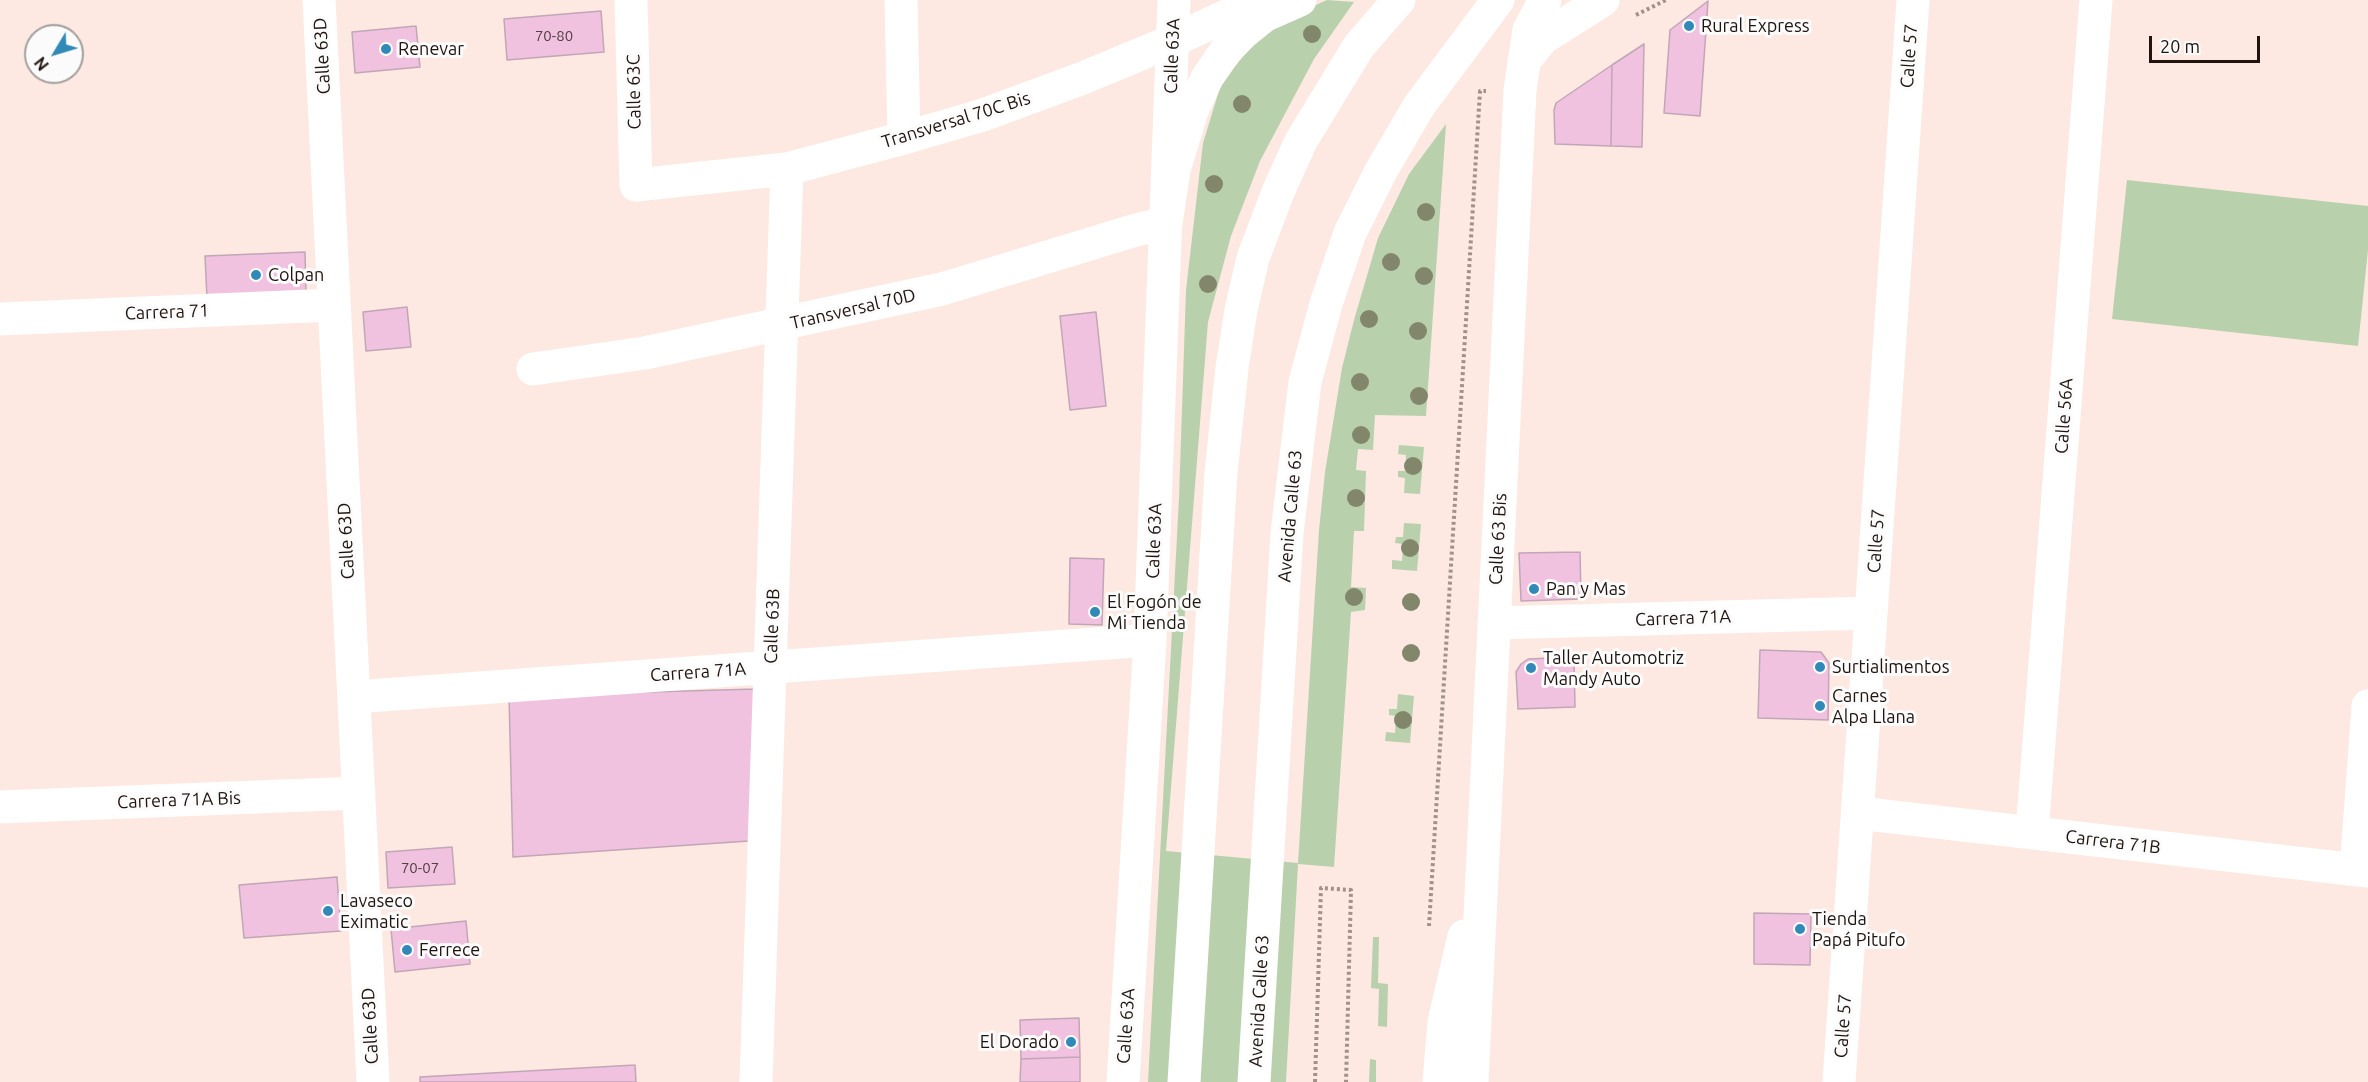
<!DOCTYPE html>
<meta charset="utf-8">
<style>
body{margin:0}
#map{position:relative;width:2368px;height:1082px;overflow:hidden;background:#fde9e1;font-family:Ubuntu,sans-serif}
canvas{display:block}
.north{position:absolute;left:24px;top:24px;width:60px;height:60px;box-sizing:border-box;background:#fbfbfb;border:2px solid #a39f9d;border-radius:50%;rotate:232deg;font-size:16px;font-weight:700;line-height:24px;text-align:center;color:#1f1410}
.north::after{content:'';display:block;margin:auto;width:21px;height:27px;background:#3189b7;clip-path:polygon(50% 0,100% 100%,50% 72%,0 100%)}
.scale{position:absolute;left:2149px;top:36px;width:111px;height:27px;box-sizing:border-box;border:3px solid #1f1410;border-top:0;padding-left:8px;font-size:18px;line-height:21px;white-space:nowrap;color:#1f1410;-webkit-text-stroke:4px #fbfbfb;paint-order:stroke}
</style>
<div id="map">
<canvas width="2368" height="1082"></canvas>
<div class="north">N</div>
<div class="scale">20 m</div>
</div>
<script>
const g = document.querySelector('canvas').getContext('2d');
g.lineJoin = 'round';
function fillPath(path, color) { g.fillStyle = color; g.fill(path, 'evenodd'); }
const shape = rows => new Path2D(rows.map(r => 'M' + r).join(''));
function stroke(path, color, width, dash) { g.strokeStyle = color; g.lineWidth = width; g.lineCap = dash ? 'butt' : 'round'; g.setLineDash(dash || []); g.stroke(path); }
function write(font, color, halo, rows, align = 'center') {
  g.font = font + ' Ubuntu,sans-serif'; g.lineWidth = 6; g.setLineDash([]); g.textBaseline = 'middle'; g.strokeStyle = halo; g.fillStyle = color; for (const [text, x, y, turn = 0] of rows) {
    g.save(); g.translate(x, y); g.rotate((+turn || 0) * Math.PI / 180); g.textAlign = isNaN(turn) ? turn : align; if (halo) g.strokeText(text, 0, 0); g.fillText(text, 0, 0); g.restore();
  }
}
fillPath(shape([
 [1327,0,1354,2,1314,59,1260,161,1231,236,1208,322,1166,851,1298,863,1319,530,1325,472,1342,368,1354,320,1378,238,1409,174,1446,124,1426,416,1375,415,1373,450,1358,449,1356,470,1366,471,1364,531,1354,531,1351,587,1366,588,1365,610,1351,612,1334,867,1298,864,1286,1082,1148,1082,1179,498,1186,290,1203,143,1221,84,1258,38,1287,18],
 [2127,180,2368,206,2368,250,2358,346,2112,319],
 [1399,445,1424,447,1420,494,1404,493,1405,478,1398,477,1398,471,1405,471,1406,455,1398,454],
 [1404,523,1421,524,1417,571,1392,569,1392,560,1402,561,1403,544,1395,543,1396,537,1403,537],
 [1398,694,1414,696,1410,743,1385,741,1386,732,1395,733,1396,716,1389,715,1389,709,1397,709],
 [1373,937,1379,937,1378,983,1388,984,1387,1027,1378,1026,1379,989,1371,988],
 [1370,1059,1376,1060,1376,1082,1369,1082]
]), '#b9d0ac');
const building = shape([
 [1708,1,1700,116,1664,113,1670,30,1708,1],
 [601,11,604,52,507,60,504,19,601,11],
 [416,26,420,67,355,73,352,32,416,26],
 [1644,44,1642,147,1611,146,1612,65,1644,44],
 [1612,65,1611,146,1555,144,1554,110,1556,103,1612,65],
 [305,252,306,294,207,298,205,256,305,252],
 [407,307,411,347,366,351,363,312,407,307],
 [1096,312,1106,406,1070,410,1060,316,1096,312],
 [1580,552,1581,599,1521,601,1519,553,1580,552],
 [1070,558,1104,559,1102,625,1069,624,1070,558],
 [1760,650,1821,652,1829,663,1828,720,1758,718,1760,650],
 [1574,657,1575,707,1518,709,1516,672,1521,664,1528,659,1574,657],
 [756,689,749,841,513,857,509,696,756,689],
 [452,847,455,884,388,888,386,852,452,847],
 [337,877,341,931,244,938,239,885,337,877],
 [1754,913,1811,914,1810,965,1754,964,1754,913],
 [466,921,470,964,395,972,391,929,466,921],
 [1079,1018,1080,1057,1021,1059,1020,1020,1079,1018],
 [1080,1057,1080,1082,1020,1082,1021,1059,1080,1057],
 [635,1065,636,1082,420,1082,420,1077,635,1065]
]);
fillPath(building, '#f0c2df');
stroke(building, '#c1a6b7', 1.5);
stroke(shape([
 [1636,15,1666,0],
 [1429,926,1480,91,1486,91],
 [1315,1082,1321,888,1351,890,1346,1082]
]), '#a2918b', 4, [3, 3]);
stroke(shape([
 [319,0,373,1082],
 [631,0,636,185,787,169,904,138,983,115,1083,78,1172,41,1261,0],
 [901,0,904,138],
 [1524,61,1543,38,1603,0],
 [0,319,334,305],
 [533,369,645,353,942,289,1136,230,1166,223],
 [1494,623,1871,613],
 [354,697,1150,640],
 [0,807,359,793],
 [1858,813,2368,871],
 [2032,833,2096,0],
 [2356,870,2368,706],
 [756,1082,787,169],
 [1123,1082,1150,640,1174,0],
 [1439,1082,1444,1022,1464,936],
 [1472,1082,1520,90,1529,30,1545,0],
 [1839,1082,1913,0]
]), '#fff', 33);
stroke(shape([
 [1166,223,1174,170,1192,111,1207,78,1227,49,1244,32,1264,16,1300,0],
 [1184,1082,1221,473,1232,368,1241,310,1253,258,1278,192,1301,141,1359,46,1399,0],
 [1254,1082,1287,533,1305,382,1326,304,1350,233,1381,171,1419,106,1498,0]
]), '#fff', 33);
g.fillStyle = '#82876b';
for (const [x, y] of [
 [1312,34],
 [1242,104],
 [1214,184],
 [1426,212],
 [1391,262],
 [1424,276],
 [1208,284],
 [1369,319],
 [1418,331],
 [1360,382],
 [1419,396],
 [1361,435],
 [1413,466],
 [1356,498],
 [1410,548],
 [1354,597],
 [1411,602],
 [1411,653],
 [1403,720]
]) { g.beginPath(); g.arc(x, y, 9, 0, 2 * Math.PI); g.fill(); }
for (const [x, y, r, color] of [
 [1689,26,6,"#3189b7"],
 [386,49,6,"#3189b7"],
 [256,275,6,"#3189b7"],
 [1534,589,6,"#3189b7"],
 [1095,612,6,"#3189b7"],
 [1820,667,6,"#3189b7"],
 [1531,668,6,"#3189b7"],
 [1820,706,6,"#3189b7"],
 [328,911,6,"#3189b7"],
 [1800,929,6,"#3189b7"],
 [407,950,6,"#3189b7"],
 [1071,1042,6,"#3189b7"]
]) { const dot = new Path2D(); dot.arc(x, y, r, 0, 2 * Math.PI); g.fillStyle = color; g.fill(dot); stroke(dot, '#fbfbfb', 2); }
write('15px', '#534044', null, [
 ["70-80",554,36],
 ["70-07",420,868]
]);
write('18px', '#1f1410', '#fbfbfb', [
 ["Rural Express",1701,26],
 ["Renevar",398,49],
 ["Colpan",268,275],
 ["Pan y Mas",1546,589],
 ["El Fogón de",1107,602],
 ["Mi Tienda",1107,623],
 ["Taller Automotriz",1543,658],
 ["Mandy Auto",1543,679],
 ["Surtialimentos",1832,667],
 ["Carnes",1832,696],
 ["Alpa Llana",1832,717],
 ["Lavaseco",340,901],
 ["Eximatic",340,922],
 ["Tienda",1812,919],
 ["Papá Pitufo",1812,940],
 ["Ferrece",419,950],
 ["El Dorado",1059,1042,"right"]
], 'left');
write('18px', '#1f1410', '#fbfbfb', [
 ["Calle 63D",322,56,-93],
 ["Calle 63A",1172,56,-88],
 ["Calle 57",1909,56,-86],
 ["Calle 63C",634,92,-91],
 ["Transversal 70C Bis",956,120,-17],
 ["Transversal 70D",853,309,-13],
 ["Carrera 71",167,312,-2],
 ["Calle 56A",2064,416,-86],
 ["Avenida Calle 63",1290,516,-85],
 ["Calle 63 Bis",1498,539,-87],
 ["Calle 63D",346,541,-93],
 ["Calle 63A",1154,541,-88],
 ["Calle 57",1876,541,-86],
 ["Carrera 71A",1683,618,-2],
 ["Calle 63B",772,626,-88],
 ["Carrera 71A",698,672,-4],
 ["Carrera 71A Bis",179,800,-2],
 ["Carrera 71B",2113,842,7],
 ["Avenida Calle 63",1259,1001,-87],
 ["Calle 63D",370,1026,-93],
 ["Calle 63A",1126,1026,-86],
 ["Calle 57",1843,1026,-86]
]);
</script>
